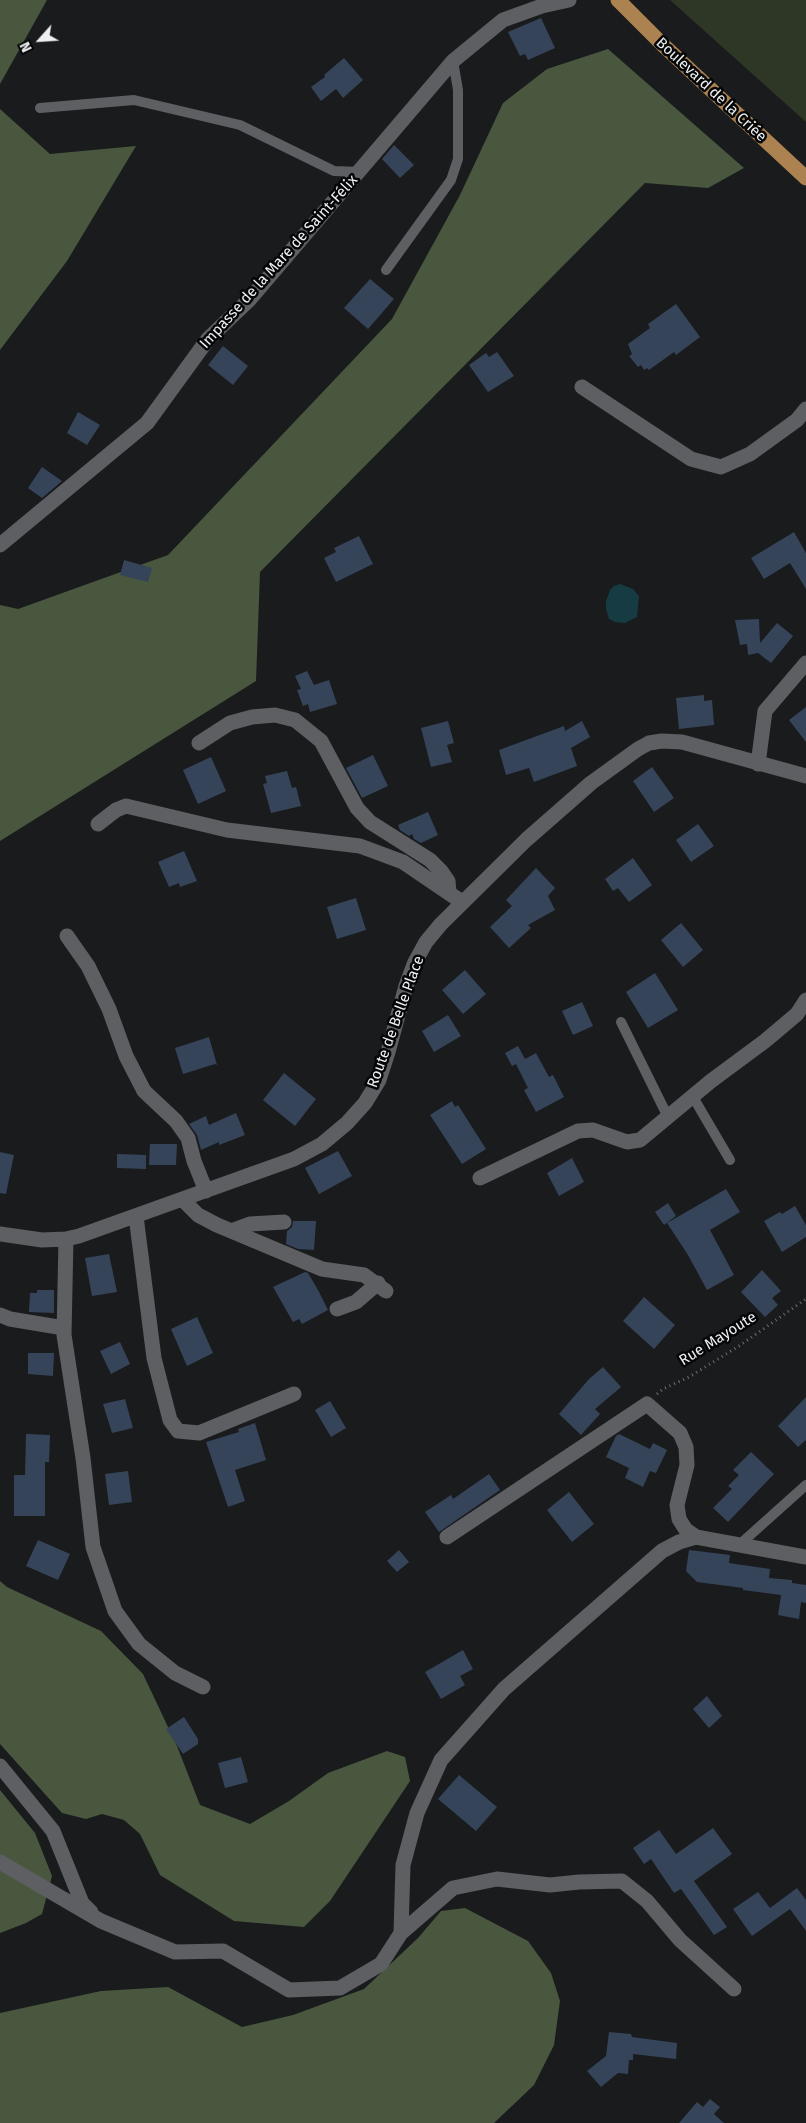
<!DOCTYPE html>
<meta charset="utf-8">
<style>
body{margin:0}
#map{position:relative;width:806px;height:2123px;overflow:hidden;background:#191b1d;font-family:"Fira Sans",sans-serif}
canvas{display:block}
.north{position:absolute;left:15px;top:15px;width:50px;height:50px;-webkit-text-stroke:4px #050607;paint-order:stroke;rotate:244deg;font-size:14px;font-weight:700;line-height:20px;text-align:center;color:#eff0f2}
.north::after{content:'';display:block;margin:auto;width:18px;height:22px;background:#eff0f2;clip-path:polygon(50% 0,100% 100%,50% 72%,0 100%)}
</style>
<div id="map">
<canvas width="806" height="2123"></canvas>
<div class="north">N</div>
</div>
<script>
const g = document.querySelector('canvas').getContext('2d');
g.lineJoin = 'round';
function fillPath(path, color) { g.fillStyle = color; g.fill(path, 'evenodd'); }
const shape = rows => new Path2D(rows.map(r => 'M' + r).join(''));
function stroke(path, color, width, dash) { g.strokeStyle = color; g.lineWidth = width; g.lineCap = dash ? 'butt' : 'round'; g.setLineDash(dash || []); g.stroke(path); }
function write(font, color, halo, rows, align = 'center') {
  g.font = font + ' "Fira Sans",sans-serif'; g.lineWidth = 5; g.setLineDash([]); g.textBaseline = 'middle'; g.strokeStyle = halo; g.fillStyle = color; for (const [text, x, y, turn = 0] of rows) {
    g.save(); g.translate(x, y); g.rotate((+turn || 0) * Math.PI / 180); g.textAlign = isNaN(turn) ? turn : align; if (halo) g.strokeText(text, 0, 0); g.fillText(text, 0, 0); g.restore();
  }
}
fillPath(shape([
 [670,0,806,0,806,122]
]), '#2e3726');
fillPath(shape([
 [0,0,47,0,0,84],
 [608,49,744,168,708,188,645,183,260,572,256,681,0,841,0,605,18,609,168,555,392,319,460,195,503,103,547,69],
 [0,109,50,154,136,146,67,261,0,350],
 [0,1581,7,1587,101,1631,143,1674,177,1746,200,1805,250,1824,289,1801,328,1773,387,1751,405,1757,410,1781,330,1901,304,1927,234,1921,160,1875,140,1834,124,1820,102,1814,86,1819,62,1813,0,1744],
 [0,1790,35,1833,52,1876,42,1914,26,1923,0,1933],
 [465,1908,528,1941,551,1973,560,2001,554,2045,534,2085,494,2123,0,2123,0,2013,101,1991,168,1987,242,2027,293,2015,364,1989,418,1938,441,1911]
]), '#49573e');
fillPath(shape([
 [620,584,633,589,639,596,637,617,625,623,615,622,609,619,606,609,606,601,610,590,614,586]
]), '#173b42');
fillPath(shape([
 [541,18,555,48,528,60,525,54,520,56,508,32],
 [344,58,363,80,343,98,336,89,321,101,311,87,325,77,324,75],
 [394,145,414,165,400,178,382,159],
 [370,279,394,299,368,329,344,308],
 [676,304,700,337,676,355,674,352,649,370,647,368,644,370,641,365,638,367,629,356,632,354,628,344,650,328,648,324],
 [223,346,248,366,233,385,208,365],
 [497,352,514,376,488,392,469,365,486,353,489,357],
 [78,412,100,425,87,445,67,433],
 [42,467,62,481,42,498,28,488],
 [794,532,806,553,806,589,790,563,764,579,751,558],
 [359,536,373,564,336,582,324,558,336,552,334,548],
 [124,560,152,568,148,582,120,575],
 [759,619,760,643,777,623,793,636,771,663,758,653,748,655,747,644,740,645,735,620],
 [307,671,314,685,329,680,337,704,310,712,308,704,303,706,297,690,301,689,295,676],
 [704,695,704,701,712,700,714,725,679,729,676,698],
 [806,707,806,742,789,720],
 [448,721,454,743,447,745,452,762,431,767,421,728],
 [582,721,590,737,571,748,577,766,534,782,529,768,506,775,499,750,564,726,565,731],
 [373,755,388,786,362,798,346,768],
 [211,757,226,791,198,804,183,770],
 [652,767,674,798,654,812,633,781],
 [287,771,292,788,296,787,301,806,271,813,263,784,267,783,265,776],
 [428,812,438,835,421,843,414,839,412,834,409,836,400,830,398,825],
 [698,824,714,846,691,862,676,840],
 [184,851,197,881,180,887,179,883,169,887,158,862],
 [633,858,652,885,629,902,618,888,613,891,605,879],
 [536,868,555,888,548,896,555,910,528,925,531,928,509,948,490,927,512,906,506,900],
 [356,898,366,930,337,939,327,907],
 [681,923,703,950,683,967,661,940],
 [465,970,486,994,463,1014,442,990],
 [655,973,678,1010,648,1028,626,992],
 [582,1002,593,1026,573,1035,562,1011],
 [448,1015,461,1036,434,1052,422,1031],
 [209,1037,217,1065,215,1064,183,1074,175,1048],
 [518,1046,525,1059,536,1053,549,1077,553,1075,564,1097,536,1112,524,1090,528,1088,516,1064,522,1061,512,1066,505,1053],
 [284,1073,316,1099,295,1126,263,1100],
 [452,1101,455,1107,458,1105,486,1149,462,1164,430,1115],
 [236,1113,245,1135,219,1145,219,1142,201,1150,197,1135,189,1124,206,1116,209,1125],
 [150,1144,177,1144,176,1165,149,1165],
 [338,1151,352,1176,319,1194,305,1168],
 [0,1152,14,1155,6,1194,0,1193],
 [117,1154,146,1155,146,1169,117,1168],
 [572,1158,584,1182,559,1196,547,1173],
 [726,1189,740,1212,710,1230,734,1275,707,1290,688,1255,667,1223],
 [668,1203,676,1216,664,1225,655,1212],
 [795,1206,806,1225,806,1237,782,1252,764,1221,780,1212,782,1214],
 [293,1221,316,1221,314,1250,298,1249,286,1244,287,1231,292,1227],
 [109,1254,117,1292,92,1296,85,1258],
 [762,1270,781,1291,772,1298,778,1305,765,1317,741,1292],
 [305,1272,308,1273,318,1290,328,1310,302,1324,299,1319,293,1322,273,1287],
 [37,1290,54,1290,54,1313,29,1312,30,1293,37,1293],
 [644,1297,675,1325,654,1349,623,1321],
 [197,1317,213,1353,187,1366,171,1329],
 [120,1342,130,1364,111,1374,100,1351],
 [28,1353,54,1353,53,1376,28,1374],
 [603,1367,621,1387,595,1409,600,1414,581,1435,559,1414,589,1379],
 [806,1397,806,1440,798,1447,778,1426],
 [125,1399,133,1428,112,1433,103,1404],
 [330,1401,346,1428,331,1437,315,1410],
 [255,1423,266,1460,235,1470,245,1501,228,1507,206,1442,239,1432,238,1429],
 [26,1434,50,1435,49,1462,45,1462,45,1516,14,1516,14,1475,25,1475],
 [619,1434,650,1449,653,1443,667,1450,656,1473,650,1471,643,1487,625,1478,629,1468,606,1457,616,1436],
 [751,1452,774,1474,728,1522,713,1508,732,1489,728,1486,739,1475,733,1470],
 [128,1471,132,1502,109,1505,105,1474],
 [489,1474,500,1490,439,1532,425,1512,451,1495,453,1499],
 [569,1492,594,1524,572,1542,547,1510],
 [38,1540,70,1554,58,1580,26,1566],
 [399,1550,409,1562,397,1572,387,1561],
 [689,1550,730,1555,729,1563,770,1569,769,1578,792,1580,792,1583,806,1585,806,1603,801,1602,799,1619,778,1615,781,1595,743,1590,743,1588,697,1582,686,1571],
 [463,1650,473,1669,460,1676,465,1685,441,1699,425,1672],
 [707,1696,722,1716,709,1728,693,1709],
 [184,1717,198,1739,198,1744,183,1754,166,1729],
 [241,1757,248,1782,225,1788,218,1763],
 [459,1775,497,1807,476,1831,438,1799],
 [713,1828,732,1854,694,1881,727,1927,714,1935,681,1889,674,1893,651,1859,644,1864,633,1848,659,1830,676,1854],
 [797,1888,806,1900,806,1931,790,1909,752,1936,733,1909,758,1892,770,1908],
 [609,2032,631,2034,632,2037,677,2043,676,2059,633,2054,633,2060,629,2060,628,2074,618,2073,601,2087,587,2071,606,2056],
 [710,2099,720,2107,714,2114,724,2123,679,2123,697,2102,703,2107]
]), '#36445a');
stroke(shape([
 [657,1394,663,1389,689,1377,739,1346,806,1299]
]), '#6e6f71', 3, [1, 4]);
stroke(shape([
 [40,108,134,100,240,125,334,171,360,172],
 [386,270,451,180,458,159,458,90,453,61],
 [621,1022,668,1117],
 [693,1097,730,1160],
 [738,1546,806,1485]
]), '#5d5f62', 10);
stroke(shape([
 [582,387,691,459,721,467,750,454,797,420,806,409],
 [0,545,147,423,208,339,250,299,453,61,503,20,542,6,569,0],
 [199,743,230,723,252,717,275,715,295,720,321,741,357,808,370,822,430,860,441,871,448,881,449,892],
 [758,764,765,711,806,663],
 [98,824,116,810,126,806,227,830,360,846,403,862,462,902],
 [67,936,88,966,109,1009,126,1056,144,1091,176,1121,188,1138,194,1161,206,1191],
 [480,1178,578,1131,593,1130,627,1142,640,1140,711,1081,765,1041,797,1014,806,1000],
 [183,1200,198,1215,217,1225,322,1269,364,1275,386,1291],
 [136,1216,154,1358,170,1420,178,1431,199,1433,294,1394],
 [231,1231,250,1224,284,1222],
 [0,1234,42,1240,66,1239,79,1236,294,1159,322,1144,347,1123,365,1103,379,1080,388,1052,406,986,415,962,426,942,441,924,526,840,591,783,638,749,649,743,662,741,682,742,806,776],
 [66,1239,64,1335,83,1458,93,1547,115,1611,139,1644,175,1673,203,1687],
 [337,1309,356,1302,378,1283],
 [0,1315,10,1319,64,1328],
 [447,1537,647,1404,680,1433,686,1447,687,1465,677,1505,679,1519,686,1530,696,1537],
 [0,1766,53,1831,82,1903,91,1912],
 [0,1862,101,1921,175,1952,223,1951,289,1990,340,1988,381,1964,401,1933,453,1888,497,1879,550,1885,579,1882,622,1881,647,1901,680,1940,734,1989],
 [401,1933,403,1865,417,1813,441,1760,504,1689,662,1551,679,1542,696,1537,806,1557]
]), '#5d5f62', 15);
stroke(shape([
 [618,0,663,45,806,178]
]), '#ac8251', 15);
write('15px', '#eff0f2', '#050607', [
 ["Boulevard de la Criée",711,90,43],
 ["Impasse de la Mare de Saint-Félix",279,262,-48],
 ["Route de Belle Place",396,1022,-70],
 ["Rue Mayoute",718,1339,-32]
]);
</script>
